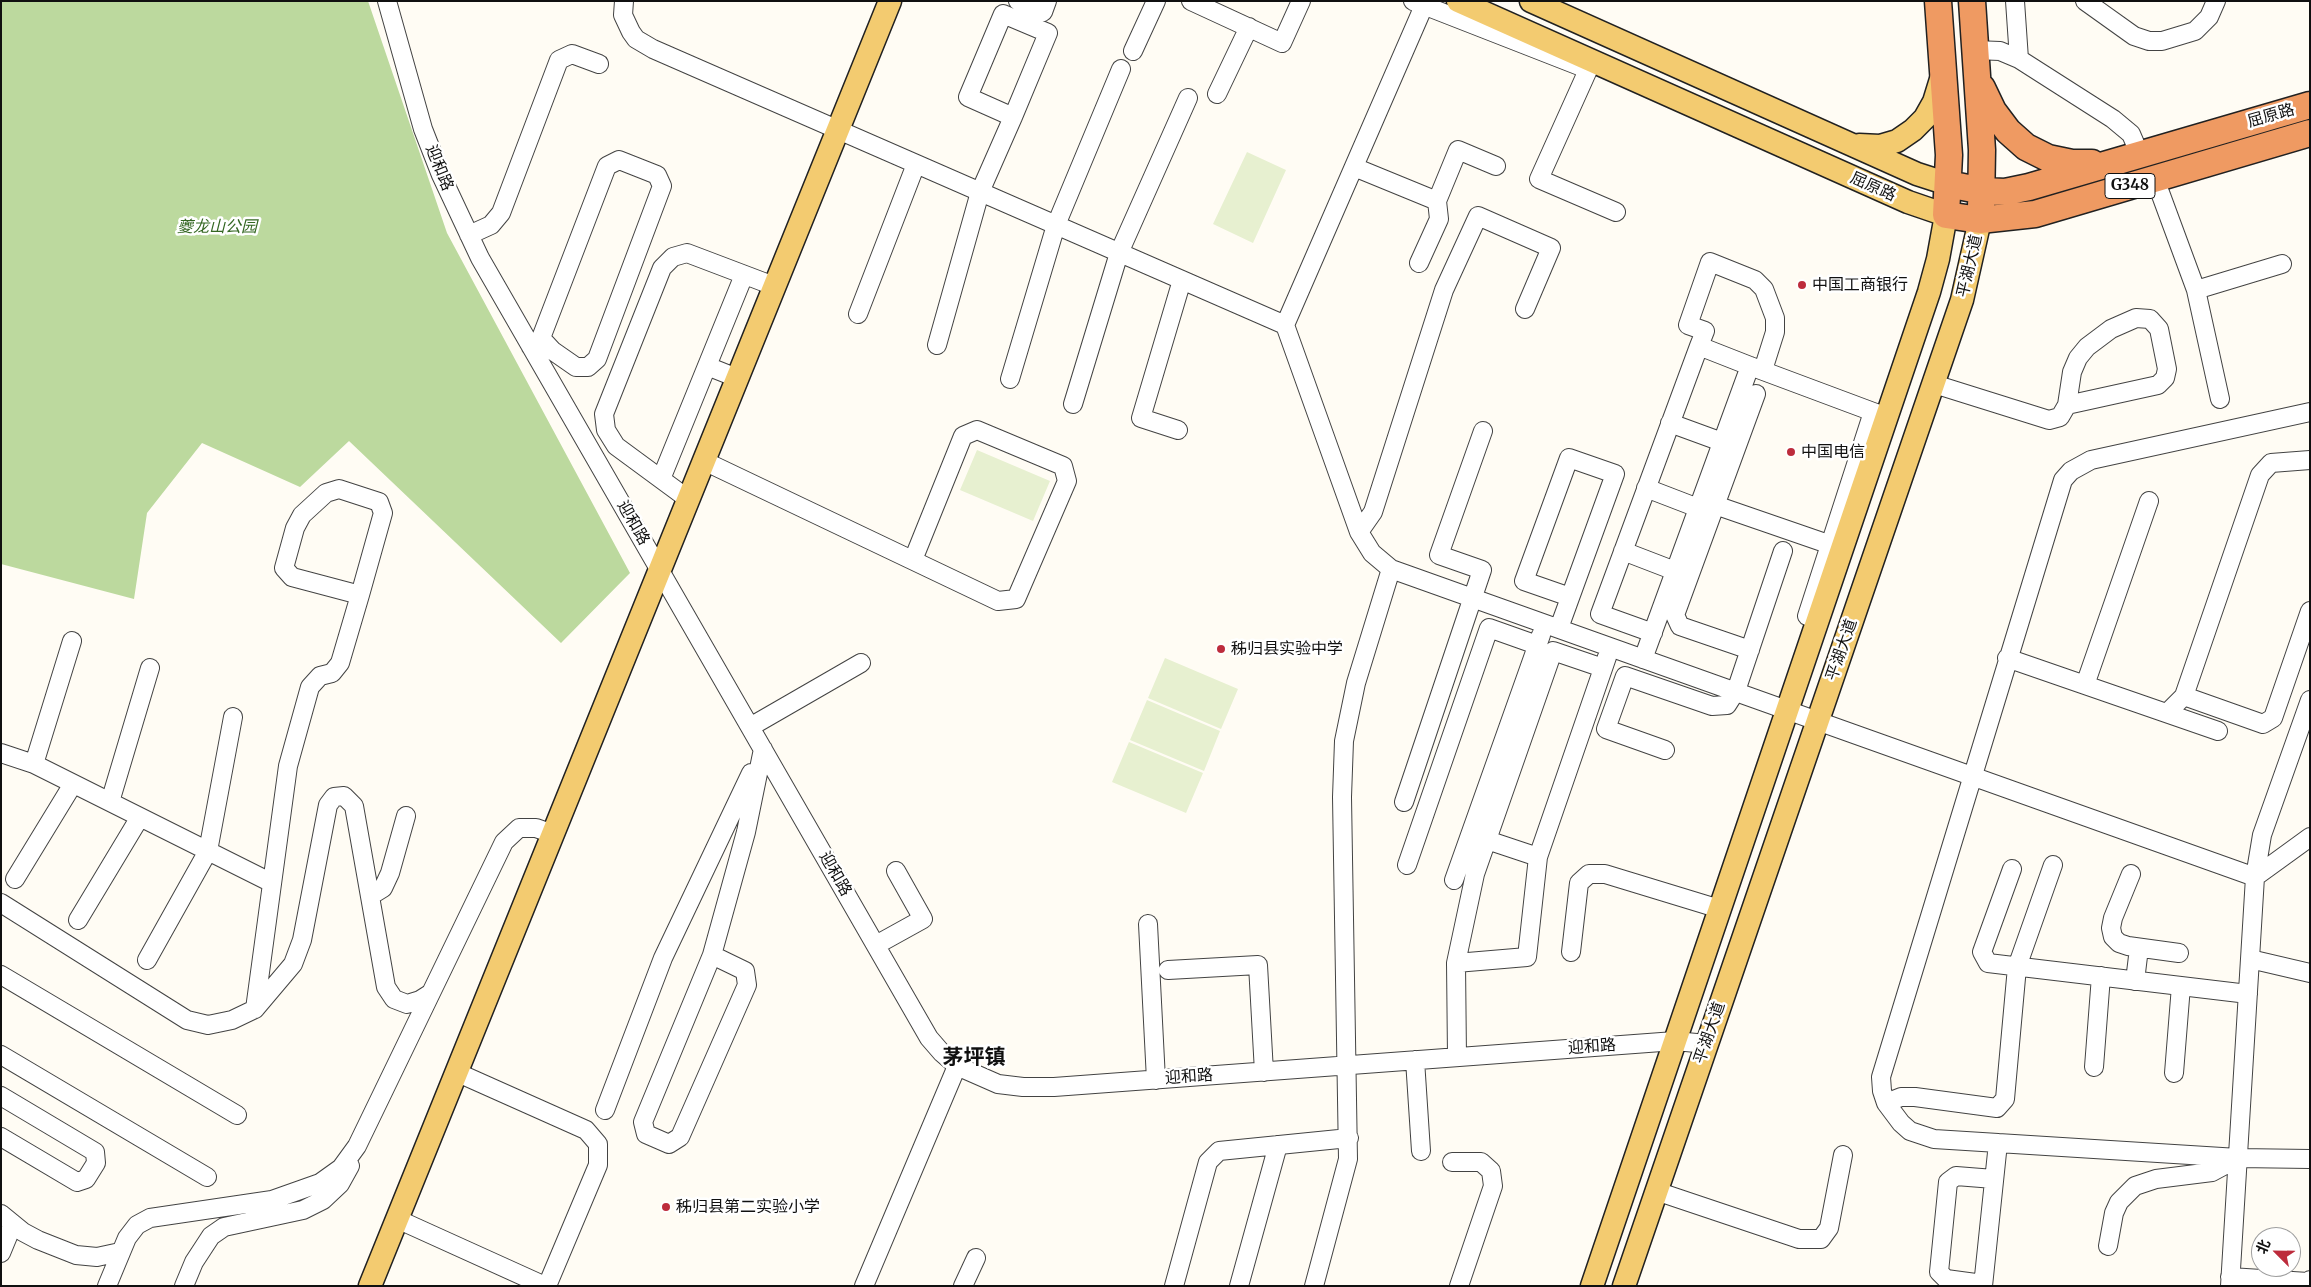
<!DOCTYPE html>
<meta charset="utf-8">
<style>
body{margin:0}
#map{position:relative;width:2311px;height:1287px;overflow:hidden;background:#fffcf4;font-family:Merriweather,"Noto Sans SC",serif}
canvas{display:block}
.frame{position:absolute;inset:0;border:2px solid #101010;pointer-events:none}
.north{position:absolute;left:2251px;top:1227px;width:50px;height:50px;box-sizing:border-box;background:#fff;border:1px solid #9f9f9f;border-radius:50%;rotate:293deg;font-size:14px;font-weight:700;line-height:20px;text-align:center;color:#101010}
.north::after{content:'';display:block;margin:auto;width:18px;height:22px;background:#bd2c3c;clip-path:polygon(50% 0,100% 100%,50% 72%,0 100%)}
</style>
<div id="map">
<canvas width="2311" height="1287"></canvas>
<div class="frame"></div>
<div class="north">北</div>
</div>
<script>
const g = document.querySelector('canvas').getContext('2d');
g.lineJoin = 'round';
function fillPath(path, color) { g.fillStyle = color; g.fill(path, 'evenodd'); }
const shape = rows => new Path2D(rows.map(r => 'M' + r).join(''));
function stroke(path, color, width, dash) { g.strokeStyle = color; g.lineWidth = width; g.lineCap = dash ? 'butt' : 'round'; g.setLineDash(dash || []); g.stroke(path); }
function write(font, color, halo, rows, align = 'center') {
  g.font = font + ' Merriweather,"Noto Sans SC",serif'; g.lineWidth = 5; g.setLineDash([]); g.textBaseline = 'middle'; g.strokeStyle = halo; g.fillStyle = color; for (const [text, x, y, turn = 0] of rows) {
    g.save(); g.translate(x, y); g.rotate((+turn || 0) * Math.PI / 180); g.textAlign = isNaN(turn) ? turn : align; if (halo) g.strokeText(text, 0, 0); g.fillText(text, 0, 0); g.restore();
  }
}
fillPath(shape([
 [1,1,368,1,447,233,630,573,561,643,349,441,300,487,202,443,147,513,134,599,1,564]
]), '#bcd99e');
fillPath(shape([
 [1247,152,1286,170,1253,243,1213,224],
 [977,450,1050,481,1033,521,960,490],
 [1165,658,1238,689,1221,729,1148,698],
 [1147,700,1220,731,1204,771,1130,740],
 [1129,742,1203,773,1186,813,1112,782]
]), '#e7f0d0');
const minor = shape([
 [387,1,423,129,441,175,480,258,929,1038,942,1053,957,1066,998,1084,1023,1087,1054,1087,1675,1041,1707,1044],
 [624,1,623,15,631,32,636,39,653,49,1285,325,1359,532,1372,553,1391,569,2255,877,2310,837],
 [1018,1,1043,12,1047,1],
 [1191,1,1282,43,1301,1],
 [1413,1,1582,67],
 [2015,1,2019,59],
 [2085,1,2134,36,2149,41,2162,41,2195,31,2209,17,2216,1],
 [1975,50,2000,51,2019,59,2113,119,2131,134,2140,155],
 [1133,51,1156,1],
 [1588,70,1539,179,1616,212],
 [1217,94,1249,27],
 [1354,167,1437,201],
 [2158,187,2196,290,2220,399],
 [469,235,491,225,501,213,559,60,572,54,599,64],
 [1419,263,1439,219,1437,201,1458,150,1496,166],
 [2196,290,2282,264],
 [858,314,916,164],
 [1285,325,1426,1],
 [937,345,980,192,1013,117,1048,33,1003,14,968,97,1013,117],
 [531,347,541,338,553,351,576,367,588,367,597,359,662,186,657,175,619,160,607,166,541,338],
 [707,366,737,378],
 [1763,370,1775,332,1775,318,1764,289,1755,280,1710,262,1688,325,1705,331,1699,346,1750,366,1884,416],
 [1010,379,1056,225,1121,69],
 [1934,384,2049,420,2060,417,2067,405,2072,372,2078,358,2087,347,2111,329,2136,318,2150,319,2159,329,2167,369,2165,378,2158,385,2067,405],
 [1073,404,1119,253,1188,98],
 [2310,412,2091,460,2071,471,2063,480,1881,1077,1882,1091,1886,1103,1901,1123,1910,1131,1934,1139,2238,1158,2310,1159],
 [1670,423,1722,442],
 [1178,430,1141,418,1182,280],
 [704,461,998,601,1016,599,1067,481,1063,466,977,430,963,436,913,560],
 [661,479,744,275],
 [1646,488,1698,508],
 [688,499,616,446,606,430,604,414,662,268,673,257,687,253,774,286],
 [1715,505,1831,545],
 [1359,532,1373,512,1444,290,1478,216,1551,248,1525,309],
 [1623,551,1675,571],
 [1807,616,1873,412],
 [1559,628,1615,474,1569,458,1524,581,1570,597],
 [1653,633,1600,614,1699,346],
 [1750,650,1680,626,1675,615,1756,394],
 [2007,658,2218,731],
 [1643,659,1750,366],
 [2085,685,2149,501],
 [2184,696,2263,724,2273,718,2310,611],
 [2167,713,2184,696,2260,475,2271,463,2310,460],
 [750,727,861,663],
 [1665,750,1606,729,1625,676,1712,706,1727,705,1736,691,1783,551],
 [1,753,34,764,272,883],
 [34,764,72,641],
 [110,802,150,668],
 [1404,802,1482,570,1439,555,1483,431],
 [1487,840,1538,857],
 [1407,865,1489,628,1537,645],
 [2012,869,1982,952,1988,963,2248,994],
 [2131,874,2113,918,2111,928,2113,937,2119,943,2128,946,2179,953],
 [15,879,73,784],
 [1454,880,1541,635],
 [370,896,383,888,390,873,406,816],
 [1,903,187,1020,208,1025,232,1020,255,1009,293,964,302,940,328,805,334,797,344,796,354,806,386,987,394,999,407,1004,420,1000,431,993],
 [78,920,140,817],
 [1148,924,1156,1080],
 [876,945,923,919,896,871],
 [1571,952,1579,883,1589,874,1605,874,1710,906],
 [712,955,745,971,747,985,680,1137,669,1144,646,1134,643,1122,712,955,746,832,763,749],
 [2250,959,2310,973],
 [147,960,208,851,233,717],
 [1456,963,1527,957,1538,857,1607,657],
 [1168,970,1258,965,1264,1072],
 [1,975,237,1115],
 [2135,981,2139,948],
 [255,1009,288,766,310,687,320,676,332,673,340,663,360,595,383,513,379,502,339,489,326,493,302,515,295,528,284,568,292,577,360,595],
 [1,1055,207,1177],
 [1457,1057,1456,963,1475,874,1553,651,1603,668],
 [1415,1060,1421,1151],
 [2094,1067,2101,976],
 [456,1072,586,1130,598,1144,598,1165,547,1286],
 [2174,1073,2181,986],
 [1,1096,95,1152,96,1163,86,1179,77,1182,1,1137],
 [1886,1103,1901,1097,1915,1097,1997,1108,2005,1099,2017,967,2053,865],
 [605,1110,663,958,751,773],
 [1452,1162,1481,1162,1491,1171,1493,1186,1459,1286],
 [1656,1191,1799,1239,1821,1239,1829,1228,1843,1155],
 [1,1214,23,1232,38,1240,76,1255,97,1257,120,1252],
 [397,1219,545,1286],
 [2108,1246,2114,1213,2119,1202,2135,1186,2156,1179,2212,1172,2238,1158],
 [1,1253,13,1224],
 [2230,1277,2308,1282,2310,1280],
 [1983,1284,1946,1279,1939,1272,1948,1182,1956,1176,1994,1179],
 [107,1286,127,1238,137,1225,150,1218,272,1200,320,1183,341,1168,357,1146,504,842,519,828,536,828,553,834],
 [184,1286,194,1262,211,1236,224,1227,303,1210,323,1200,340,1184,350,1166],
 [864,1286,957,1066],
 [963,1286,976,1258],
 [1174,1286,1208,1162,1219,1151,1349,1138],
 [1239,1286,1278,1145],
 [1314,1286,1348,1159,1342,797,1344,741,1356,683,1391,569],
 [1983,1286,1998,1143],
 [2230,1286,2255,877,2262,835,2310,700]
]);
const major = shape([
 [1458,1,1908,202,1946,215,1938,259,1929,292,1592,1286],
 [1531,1,1917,174,1948,184],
 [1859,145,1880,146,1897,141,1913,130,1925,118,1934,102,1942,76],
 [370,1286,890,1],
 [1624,1286,1962,300,1980,220]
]);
const highway = shape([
 [1938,1,1949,155,1946,215,1980,220,2035,214,2310,133],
 [1972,1,1982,150,1981,208],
 [1982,88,1993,111,2008,131,2026,147,2048,158,2072,163,2092,163],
 [1948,184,1983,191,2005,192,2029,187,2310,105]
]);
stroke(minor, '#434343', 20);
stroke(major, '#212121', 25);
stroke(highway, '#212121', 29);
stroke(minor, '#fff', 18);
stroke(major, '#f3cb70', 22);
stroke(highway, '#ef9a62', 26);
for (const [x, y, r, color] of [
 [1802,285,5,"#bd2c3c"],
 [1791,452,5,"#bd2c3c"],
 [1221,649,5,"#bd2c3c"],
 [666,1207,5,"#bd2c3c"]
]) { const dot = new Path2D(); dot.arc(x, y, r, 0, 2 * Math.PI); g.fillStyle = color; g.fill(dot); stroke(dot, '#fff', 2); }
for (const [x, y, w] of [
 [2130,186,50]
]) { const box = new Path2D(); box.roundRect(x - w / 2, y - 12.5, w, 25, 4); g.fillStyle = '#fff'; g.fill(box); stroke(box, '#101010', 1); }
write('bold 15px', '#101010', null, [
 ["G348",2130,186]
]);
write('16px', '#101010', '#fff', [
 ["屈原路",2271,116,-16],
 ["迎和路",439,168,68],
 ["屈原路",1873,187,24],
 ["平湖大道",1970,266,-77],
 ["迎和路",633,523,60],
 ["平湖大道",1842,650,-71],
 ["迎和路",835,874,60],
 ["平湖大道",1710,1033,-71],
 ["迎和路",1592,1047,-4],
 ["迎和路",1189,1077,-4]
]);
write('italic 16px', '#346722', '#fff', [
 ["夔龙山公园",217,227]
]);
write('16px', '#101010', '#fff', [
 ["中国工商银行",1812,285],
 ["中国电信",1801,452],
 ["秭归县实验中学",1231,649],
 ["秭归县第二实验小学",676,1207]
], 'left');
write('bold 21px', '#101010', '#fff', [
 ["茅坪镇",974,1058]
]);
</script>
